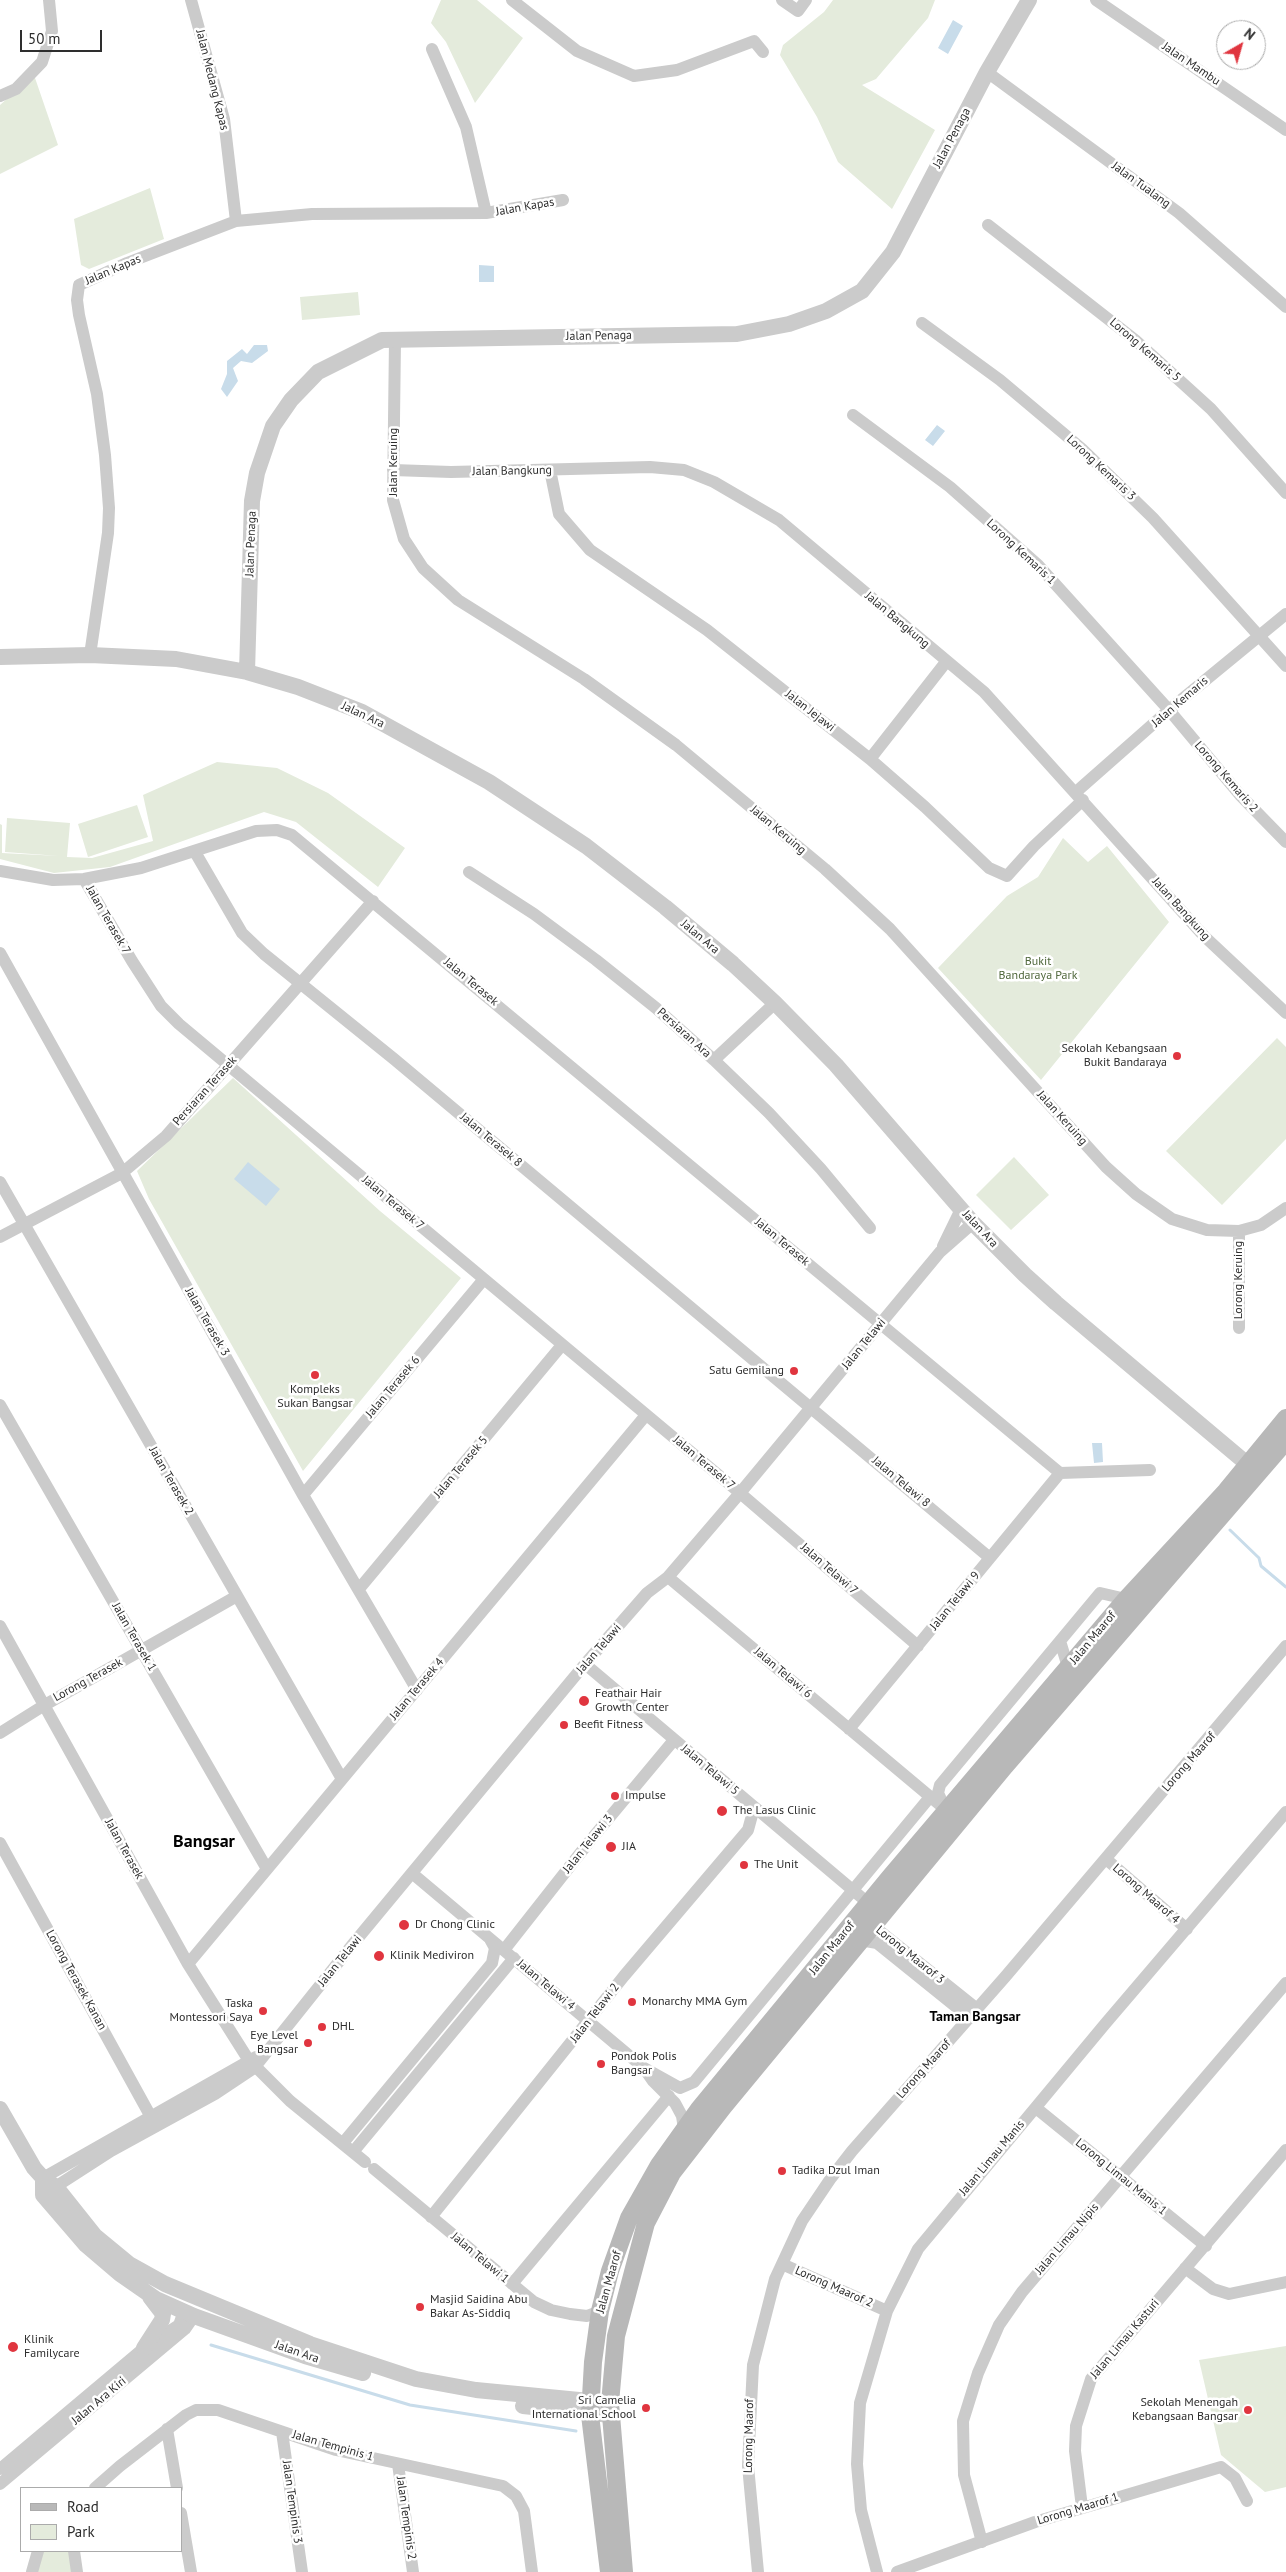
<!DOCTYPE html>
<style>
body{margin:0}
#map{position:relative;width:1286px;height:2572px;overflow:hidden;background:#fff;font-family:"PT Sans",sans-serif}
canvas{display:block}
.legend{position:absolute;left:20px;top:2487px;width:162px;height:65px;box-sizing:border-box;background:#fff;border:1px solid #ababab;margin:0;padding:6px 9px;list-style:none;font-size:15px;color:#2e2e2e}
.legend li{display:flex;align-items:center;gap:10px;height:25px}
.legend b{width:25px;border:1px solid #ababab}
.north{position:absolute;left:1216px;top:20px;width:50px;height:50px;box-sizing:border-box;background:#fff;border:1px solid #ababab;border-radius:50%;rotate:38deg;font-size:14px;font-weight:700;line-height:20px;text-align:center;color:#2e2e2e}
.north::after{content:'';display:block;margin:auto;width:18px;height:22px;background:#e0353f;clip-path:polygon(50% 0,100% 100%,50% 72%,0 100%)}
.scale{position:absolute;left:20px;top:30px;width:82px;height:22px;box-sizing:border-box;border:2px solid #2e2e2e;border-top:0;padding-left:6px;font-size:15px;line-height:18px;white-space:nowrap;color:#2e2e2e;-webkit-text-stroke:4px #fff;paint-order:stroke}
</style>
<div id="map">
<canvas width="1286" height="2572"></canvas>
<ul class="legend">
<li><b style="height:6px;background:#b8b8b8"></b>Road</li>
<li><b style="height:14px;background:#e4ebdc"></b>Park</li>
</ul>
<div class="north">N</div>
<div class="scale">50 m</div>
</div>
<script>
const g = document.querySelector('canvas').getContext('2d');
g.lineJoin = 'round';
function fillPath(path, color) { g.fillStyle = color; g.fill(path, 'evenodd'); }
const shape = rows => new Path2D(rows.map(r => 'M' + r).join(''));
function stroke(path, color, width, dash) { g.strokeStyle = color; g.lineWidth = width; g.lineCap = dash ? 'butt' : 'round'; g.setLineDash(dash || []); g.stroke(path); }
function write(font, color, halo, rows, align = 'center') {
  g.font = font + ' "PT Sans",sans-serif'; g.lineWidth = 5; g.setLineDash([]); g.textBaseline = 'middle'; g.strokeStyle = halo; g.fillStyle = color; for (const [text, x, y, turn = 0] of rows) {
    g.save(); g.translate(x, y); g.rotate((+turn || 0) * Math.PI / 180); g.textAlign = isNaN(turn) ? turn : align; if (halo) g.strokeText(text, 0, 0); g.fillText(text, 0, 0); g.restore();
  }
}
fillPath(shape([
 [441,0,477,0,523,38,475,103,446,42,431,23],
 [833,0,935,0,928,18,876,79,862,85,935,130,892,209,838,162,817,117,780,55,783,45,824,12],
 [34,75,58,145,0,174,0,105],
 [150,188,164,239,89,269,81,265,74,219],
 [358,292,360,315,302,320,300,297],
 [217,762,277,768,328,793,405,848,378,887,296,822,264,812,110,867,54,873,0,859,0,824,2,825,2,853,59,856,5,852,7,818,70,823,67,857,92,858,153,841,143,795],
 [137,805,148,837,88,857,78,824],
 [1063,838,1088,862,1107,846,1169,922,1041,1080,938,968,1007,896,1038,877],
 [1277,1038,1286,1047,1286,1139,1222,1205,1166,1151],
 [233,1078,380,1211,461,1278,303,1471,149,1199,137,1171],
 [1014,1157,1049,1195,1011,1230,976,1195],
 [1286,2346,1286,2487,1265,2492,1221,2455,1199,2360],
 [42,2551,72,2551,75,2572,35,2572]
]), '#e4ebdc');
fillPath(shape([
 [953,20,963,26,948,54,938,48],
 [479,265,494,266,494,282,479,282],
 [254,345,267,345,268,351,252,363,241,361,233,368,238,381,227,397,221,389,227,374,227,361,242,349,247,354],
 [937,425,945,431,933,446,925,440],
 [248,1162,280,1189,266,1206,234,1179],
 [1092,1443,1102,1443,1103,1462,1094,1463]
]), '#c8dcea');
stroke(shape([
 [1230,1530,1259,1558,1261,1566,1286,1587],
 [211,2345,410,2405,576,2431]
]), '#c8dcea', 3);
stroke(shape([
 [191,0,224,119,236,221],
 [512,0,577,51,634,76,677,70,754,41,763,52],
 [782,0,798,11,806,0],
 [1096,0,1286,130],
 [432,49,466,127,486,213],
 [987,72,1179,213,1286,307],
 [0,96,16,89,42,62,52,31,49,0],
 [988,225,1135,340,1211,409,1286,493],
 [922,323,1000,380,1082,449,1153,518,1286,666],
 [395,340,393,500,404,539,423,568,458,600,584,679,676,745,825,869,890,929,1106,1167,1136,1194,1172,1219,1207,1230,1239,1231,1261,1225,1286,1208],
 [853,415,950,487,1038,565,1169,710,1240,795,1286,842],
 [393,470,451,472,650,467,684,470,714,482,779,520,984,692,1204,936,1286,1013],
 [550,470,559,514,590,550,707,630,870,759,925,807,989,868,1007,876,1034,846,1083,800],
 [90,655,108,533,109,508,105,455,97,394,79,315,77,300,79,285,127,263,236,221,312,214,486,213,563,200],
 [870,759,946,662],
 [1076,792,1169,710,1286,614],
 [195,852,242,933,264,954,394,1059,990,1558],
 [0,871,53,880,84,879,141,868,256,831,277,830,292,835,1060,1473,1150,1470],
 [469,872,534,914,596,960,656,1008,714,1060,769,1113,821,1169,870,1228],
 [84,879,132,961,161,1006,179,1024,740,1493,918,1646],
 [0,953,303,1495,417,1690],
 [714,1060,775,1003],
 [0,1182,342,1779],
 [1239,1231,1239,1328],
 [0,1237,122,1173,166,1136,373,901],
 [943,1246,961,1209],
 [0,1405,267,1869],
 [303,1495,484,1279],
 [668,1577,952,1815],
 [359,1589,562,1345],
 [0,1626,188,1964,248,2059,290,2101,365,2162],
 [1060,1641,1068,1667],
 [585,1664,874,1908],
 [849,1729,1060,1473],
 [0,1733,43,1706,237,1596],
 [944,1806,938,1793,940,1785,1100,1593,1126,1599],
 [0,1843,151,2117],
 [1106,1859,1187,1929],
 [413,1874,644,2068,653,2081,675,2103,682,2116,684,2129],
 [867,1921,977,2009],
 [860,1940,877,1943,970,2018],
 [504,1950,589,1842,674,1740],
 [188,1964,646,1415],
 [644,2068,680,2088,694,2082,930,1797],
 [1036,2108,1206,2246],
 [343,2143,492,1963,495,1948,490,1939],
 [353,2152,514,1958],
 [374,2169,534,2302,551,2310,570,2314,587,2316,600,2311],
 [43,2178,256,2057],
 [49,2191,111,2151,215,2094,254,2068,353,1944,585,1664,647,1593,668,1577,740,1493,940,1252,973,1223],
 [431,2217,624,1976,748,1830,754,1808],
 [782,2264,887,2311],
 [1185,2268,1213,2289,1229,2294,1286,2282],
 [512,2284,669,2096],
 [167,2429,177,2488],
 [282,2432,302,2572],
 [398,2464,413,2572],
 [0,2469,144,2348,179,2325,184,2311],
 [0,2484,185,2329,194,2316],
 [95,2488,120,2466,186,2415,196,2410,218,2410,336,2450,503,2486,516,2496,524,2511,532,2572],
 [1082,2507,1075,2451,1076,2426,1091,2379,1286,2150],
 [181,2513,191,2572],
 [982,2542,964,2475,963,2421,978,2373,999,2325,1022,2292,1286,1983],
 [74,2551,77,2572],
 [32,2572,38,2551],
 [758,2572,748,2466,753,2365,775,2279,802,2221,831,2178,852,2151,1005,1977,1286,1646],
 [877,2572,861,2510,857,2464,860,2403,887,2311,918,2249,1105,2024,1286,1812],
 [897,2572,1035,2522,1221,2467,1235,2478,1247,2501]
]), '#cbcbcb', 12);
stroke(shape([
 [0,657,90,655,176,659,247,672,298,687,362,712,489,782,586,846,665,907,733,964,775,1003,836,1065,973,1223,1025,1275,1056,1303,1258,1473],
 [247,672,252,501,257,473,273,426,291,400,318,372,382,340,737,334,789,324,826,311,862,291,893,252,987,72,1029,0],
 [0,2109,34,2168,43,2178,56,2187,95,2236,129,2264,165,2284,310,2344,416,2379,476,2390,610,2403],
 [43,2178,43,2195,86,2245,120,2274,156,2299,194,2316,305,2356,363,2373],
 [144,2348,162,2320,163,2314,150,2297],
 [523,2406,611,2415]
]), '#cbcbcb', 16);
stroke(shape([
 [609,2572,590,2415,593,2362,600,2311,610,2271,629,2218,659,2165,699,2109,890,1877,1126,1599,1226,1491,1286,1418],
 [624,2572,610,2403,616,2336,646,2223,672,2173,724,2106,1005,1766,1286,1441]
]), '#b8b8b8', 18);
for (const [x, y, r, color] of [
 [1177,1056,5,"#e0353f"],
 [794,1371,5,"#e0353f"],
 [315,1375,5,"#e0353f"],
 [584,1701,6,"#e0353f"],
 [564,1725,5,"#e0353f"],
 [615,1796,5,"#e0353f"],
 [722,1811,6,"#e0353f"],
 [611,1847,6,"#e0353f"],
 [744,1865,5,"#e0353f"],
 [404,1925,6,"#e0353f"],
 [379,1956,6,"#e0353f"],
 [632,2002,5,"#e0353f"],
 [263,2011,5,"#e0353f"],
 [322,2027,5,"#e0353f"],
 [308,2043,5,"#e0353f"],
 [601,2064,5,"#e0353f"],
 [782,2171,5,"#e0353f"],
 [420,2307,5,"#e0353f"],
 [13,2347,6,"#e0353f"],
 [646,2408,5,"#e0353f"],
 [1248,2410,5,"#e0353f"]
]) { const dot = new Path2D(); dot.arc(x, y, r, 0, 2 * Math.PI); g.fillStyle = color; g.fill(dot); stroke(dot, '#fff', 2); }
write('12px', '#2e2e2e', '#fff', [
 ["Jalan Mambu",1191,64,34],
 ["Jalan Medang Kapas",212,80,76],
 ["Jalan Penaga",952,138,-62],
 ["Jalan Tualang",1141,185,36],
 ["Jalan Kapas",525,207,-10],
 ["Jalan Kapas",113,270,-23],
 ["Jalan Penaga",599,336,-1],
 ["Lorong Kemaris 5",1145,350,41],
 ["Jalan Keruing",394,462,-90],
 ["Lorong Kemaris 3",1101,468,43],
 ["Jalan Bangkung",512,471,-1],
 ["Jalan Penaga",251,544,-88],
 ["Lorong Kemaris 1",1021,552,43],
 ["Jalan Bangkung",897,620,40],
 ["Jalan Kemaris",1180,702,-41],
 ["Jalan Jejawi",810,711,38],
 ["Jalan Ara",363,715,25],
 ["Lorong Kemaris 2",1226,777,49],
 ["Jalan Keruing",778,830,40],
 ["Jalan Bangkung",1181,909,48],
 ["Jalan Terasek 7",108,920,60],
 ["Jalan Ara",700,937,40],
 ["Jalan Terasek",471,982,40],
 ["Persiaran Ara",684,1033,42],
 ["Persiaran Terasek",205,1091,-48],
 ["Jalan Keruing",1062,1118,48],
 ["Jalan Terasek 8",491,1140,40],
 ["Jalan Terasek 7",393,1203,40],
 ["Jalan Ara",980,1229,47],
 ["Jalan Terasek",782,1242,40],
 ["Lorong Keruing",1239,1280,-90],
 ["Jalan Terasek 3",207,1322,60],
 ["Jalan Telawi",864,1344,-51],
 ["Jalan Terasek 6",393,1387,-50],
 ["Jalan Terasek 7",704,1463,40],
 ["Jalan Terasek 5",461,1467,-50],
 ["Jalan Terasek 2",171,1481,60],
 ["Jalan Telawi 8",901,1482,40],
 ["Jalan Telawi 7",829,1569,41],
 ["Jalan Telawi 9",955,1601,-51],
 ["Jalan Terasek 1",134,1637,60],
 ["Jalan Maarof",1093,1638,-50],
 ["Jalan Telawi",599,1649,-49],
 ["Jalan Telawi 6",783,1673,40],
 ["Lorong Terasek",88,1680,-29],
 ["Jalan Terasek 4",417,1689,-50],
 ["Lorong Maarof",1189,1762,-49],
 ["Jalan Telawi 5",710,1770,40],
 ["Jalan Telawi 3",588,1844,-51],
 ["Jalan Terasek",124,1849,61],
 ["Lorong Maarof 4",1146,1894,41],
 ["Jalan Maarof",832,1948,-51],
 ["Lorong Maarof 3",910,1955,39],
 ["Jalan Telawi",340,1961,-51],
 ["Lorong Terasek Kanan",76,1980,61],
 ["Jalan Telawi 4",546,1985,40],
 ["Jalan Telawi 2",595,2013,-52],
 ["Lorong Maarof",924,2069,-48],
 ["Jalan Limau Manis",992,2158,-50],
 ["Lorong Limau Manis 1",1121,2177,39],
 ["Jalan Limau Nipis",1067,2239,-49],
 ["Jalan Telawi 1",480,2258,40],
 ["Jalan Maarof",609,2282,-74],
 ["Lorong Maarof 2",834,2287,24],
 ["Jalan Limau Kasturi",1125,2339,-50],
 ["Jalan Ara",297,2352,19],
 ["Jalan Ara Kiri",99,2401,-40],
 ["Lorong Maarof",749,2436,-89],
 ["Jalan Tempinis 1",333,2446,16],
 ["Jalan Tempinis 3",292,2502,82],
 ["Lorong Maarof 1",1078,2509,-17],
 ["Jalan Tempinis 2",406,2518,82]
]);
write('12px', '#50683c', '#fff', [
 ["Bukit",1038,962],
 ["Bandaraya Park",1038,976]
]);
write('12px', '#2e2e2e', '#fff', [
 ["Sekolah Kebangsaan",1167,1049,"right"],
 ["Bukit Bandaraya",1167,1063,"right"],
 ["Satu Gemilang",784,1371,"right"],
 ["Kompleks",315,1390,"center"],
 ["Sukan Bangsar",315,1404,"center"],
 ["Feathair Hair",595,1694],
 ["Growth Center",595,1708],
 ["Beefit Fitness",574,1725],
 ["Impulse",625,1796],
 ["The Lasus Clinic",733,1811],
 ["JIA",622,1847],
 ["The Unit",754,1865],
 ["Dr Chong Clinic",415,1925],
 ["Klinik Mediviron",390,1956],
 ["Monarchy MMA Gym",642,2002],
 ["Taska",253,2004,"right"],
 ["Montessori Saya",253,2018,"right"],
 ["DHL",332,2027],
 ["Eye Level",298,2036,"right"],
 ["Bangsar",298,2050,"right"],
 ["Pondok Polis",611,2057],
 ["Bangsar",611,2071],
 ["Tadika Dzul Iman",792,2171],
 ["Masjid Saidina Abu",430,2300],
 ["Bakar As-Siddiq",430,2314],
 ["Klinik",24,2340],
 ["Familycare",24,2354],
 ["Sri Camelia",636,2401,"right"],
 ["International School",636,2415,"right"],
 ["Sekolah Menengah",1238,2403,"right"],
 ["Kebangsaan Bangsar",1238,2417,"right"]
], 'left');
write('bold 14px', '#000', '#fff', [
 ["Taman Bangsar",975,2017]
]);
write('bold 18px', '#000', '#fff', [
 ["Bangsar",204,1842]
]);
</script>
